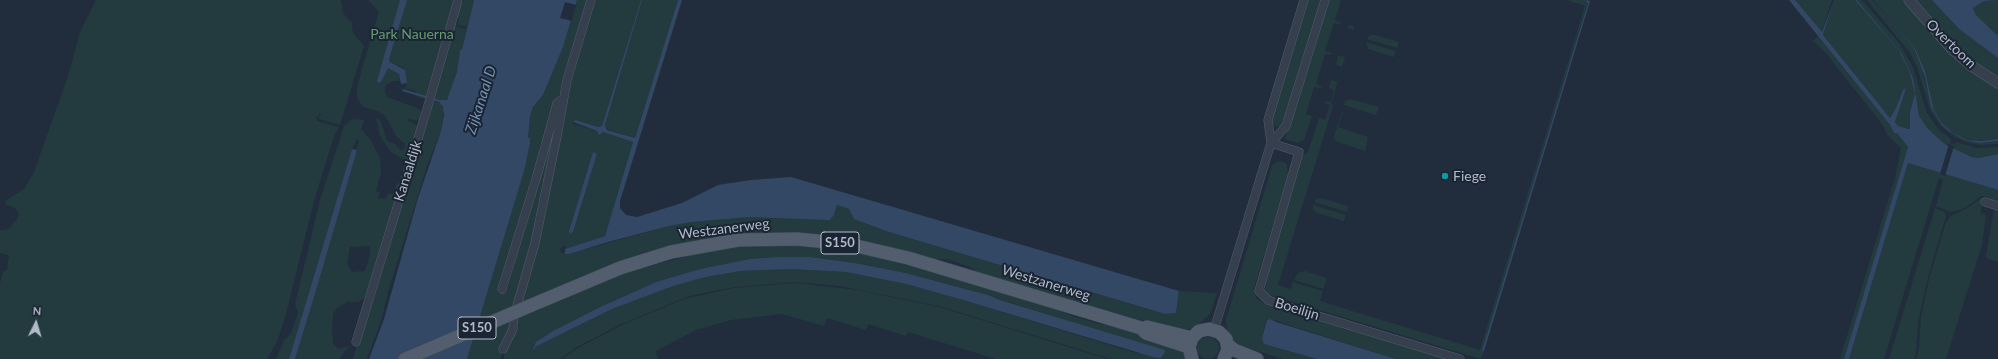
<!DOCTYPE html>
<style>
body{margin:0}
#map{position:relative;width:1998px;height:359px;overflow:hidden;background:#212d3d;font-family:Lato,sans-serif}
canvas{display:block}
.north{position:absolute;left:16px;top:303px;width:40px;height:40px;-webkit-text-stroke:3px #1a2432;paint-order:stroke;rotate:5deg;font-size:11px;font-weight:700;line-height:16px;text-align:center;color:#b0bac9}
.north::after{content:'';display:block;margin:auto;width:14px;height:18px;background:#b0bac9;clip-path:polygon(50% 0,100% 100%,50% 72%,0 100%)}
</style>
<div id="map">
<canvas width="1998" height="359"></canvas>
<div class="north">N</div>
</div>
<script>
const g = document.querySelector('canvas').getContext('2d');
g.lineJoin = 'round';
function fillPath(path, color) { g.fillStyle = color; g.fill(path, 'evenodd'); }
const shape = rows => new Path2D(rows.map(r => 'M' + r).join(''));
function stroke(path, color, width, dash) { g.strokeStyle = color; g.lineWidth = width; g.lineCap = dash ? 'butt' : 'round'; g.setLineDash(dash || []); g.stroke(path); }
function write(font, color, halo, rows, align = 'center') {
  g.font = font + ' Lato,sans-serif'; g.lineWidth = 4; g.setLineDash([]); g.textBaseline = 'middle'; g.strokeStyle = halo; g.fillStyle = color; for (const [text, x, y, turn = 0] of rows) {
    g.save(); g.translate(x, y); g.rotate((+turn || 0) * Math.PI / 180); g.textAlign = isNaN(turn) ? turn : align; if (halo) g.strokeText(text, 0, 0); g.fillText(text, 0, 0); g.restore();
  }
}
fillPath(shape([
 [96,0,341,0,343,13,352,23,353,33,364,46,340,125,319,119,321,113,319,113,319,117,316,116,317,121,339,127,334,136,314,201,286,314,277,342,267,359,0,359,0,283,3,272,7,270,9,255,0,253,0,230,9,229,17,219,19,214,15,208,6,205,5,201,24,189,34,172,68,76,80,32],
 [368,0,457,0,428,100,415,96,417,95,414,90,405,89,407,83,404,68,390,62,388,68,398,73,400,77,399,81,393,81,386,85,385,92,387,97,420,109,423,116,423,119,414,120,408,119,407,121,413,123,420,128,408,160,403,159,391,152,380,136,376,118,381,121,387,141,395,144,400,150,405,149,405,144,396,136,386,117,378,111,363,107,357,98,357,88,363,65,379,12],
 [464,0,474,0,468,27,457,25,459,19,456,18,460,1,463,2],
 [577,0,589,0,582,15,578,28,580,29,575,37,574,43,576,44,544,142,541,142,539,150,541,151,500,289,506,291,508,287,553,127,556,129,534,239,515,307,477,323,525,168,529,149,528,138,530,116,533,107,543,95,563,47],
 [593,0,641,0,602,126,598,127,574,120,573,124,597,131,599,135,602,132,633,142,605,236,566,249,566,246,563,246,560,249,561,253,583,250,669,226,691,222,751,217,834,215,837,205,849,209,889,232,1164,314,1176,313,1179,291,1217,293,1210,314,1193,329,1181,329,1109,313,983,275,968,266,947,259,933,259,754,233,709,238,619,262,520,303,567,87],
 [593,152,597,154,573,232,569,231],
 [642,0,678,0,635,138,607,129,605,125],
 [1307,0,1322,0,1284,124,1278,127,1272,124,1271,119],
 [1327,0,1341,0,1335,20,1341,23,1340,25,1334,23,1325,51,1332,53,1331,55,1325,54,1316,84,1322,86,1321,88,1314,87,1306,114,1312,116,1304,140,1298,143,1285,139],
 [1362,0,1331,104,1333,106,1278,285,1291,289,1293,282,1323,291,1320,301,1480,350,1585,6,1567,0,1585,0,1588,2,1482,351,1484,351,1481,359,1270,295,1265,290,1272,256,1302,156,1308,152,1319,118,1325,120,1330,105,1324,103,1325,101,1331,102,1334,90,1329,88,1331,80,1337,82,1342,67,1336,65,1338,55,1345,57,1353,30,1347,28,1348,25,1354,26],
 [1795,0,1832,0,1822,31,1821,32],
 [1834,0,1855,0,1899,51,1909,71,1915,94,1910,112,1910,128,1904,129,1895,124,1903,90,1896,108,1890,118,1823,35],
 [1857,0,1862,0,1899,43,1912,65,1927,113,1939,130,1951,139,1950,143,1954,144,1956,142,1977,148,1998,147,1998,154,1979,158,1972,157,1946,145,1928,129,1919,116,1913,78,1902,54],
 [1867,0,1872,0,1914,48,1923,72,1934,113,1941,124,1950,132,1957,136,1943,124,1935,113,1925,71,1915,48,1873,0,1904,0,1933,35,1998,88,1998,139,1976,141,1959,137,1980,143,1998,141,1998,144,1980,145,1966,142,1955,137,1941,126,1930,110,1917,67,1910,53],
 [1914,0,1932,0,1959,29,1998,58,1998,78,1963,54],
 [1998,0,1998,36,1976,15,1973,8,1984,1],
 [454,26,467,29,462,51,460,50,457,72,450,97,445,100,440,100,433,98,451,37,454,37,456,31,453,30],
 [1370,35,1375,35,1399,42,1397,48,1367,39],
 [1818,36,1890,125,1894,133,1897,133,1908,147,1844,359,1840,359,1895,178,1901,148,1888,136,1882,124,1825,52,1813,41],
 [1366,42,1396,51,1394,57,1368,49],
 [1350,99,1379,107,1376,115,1344,105,1345,101],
 [432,100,440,103,444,109,441,131,427,166,388,292,382,318,367,359,353,359,358,341,360,342,371,299,376,299,374,298,377,288,375,287],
 [1342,112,1343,112,1338,127,1368,137,1365,151,1335,141,1334,136],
 [352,119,364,120,361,130,363,131,371,141,380,158,381,173,376,191,380,192,378,198,386,199,388,194,393,194,397,183,402,184,365,305,365,298,358,302,347,302,337,308,333,314,332,329,333,344,339,349,349,346,339,359,295,359,359,141,357,139,352,149,289,359,276,359,284,340,291,334,298,312,295,304,320,200,344,126],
 [370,246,370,255,365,271,352,272,347,264,350,247],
 [1282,161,1287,164,1288,176,1254,288,1256,298,1263,303,1274,307,1449,359,1396,359,1270,319,1266,320,1262,338,1285,350,1317,359,1283,359,1241,346,1240,350,1227,333,1226,320,1272,166,1277,162],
 [1908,163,1998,190,1998,202,1982,196,1963,209,1950,212,1936,206,1943,180,1939,178,1884,359,1849,359],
 [1321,198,1348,206,1347,212,1314,202,1316,199],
 [1982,198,1984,198,1980,213,1986,215,1982,245,1946,359,1916,359,1919,348,1921,317,1929,279,1946,222,1951,216,1967,208],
 [1313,205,1346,215,1344,221,1317,213,1313,210],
 [1935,208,1945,212,1946,216,1928,277,1918,322,1916,354,1914,359,1889,359],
 [1994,209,1998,210,1998,262,1988,259,1986,256],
 [788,243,863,252,1047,305,1072,316,1099,324,1121,327,1182,351,1187,359,1111,359,939,306,840,286,795,282,735,287,689,296,621,324,577,347,560,359,504,359,504,351,510,337,516,332,519,326,516,318,542,309,542,307,615,275,722,247],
 [776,257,810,257,855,263,906,273,960,287,1165,351,1136,353,963,300,906,284,846,272,791,269,741,271,706,277,672,286,612,309,535,347,540,339,553,331,598,308,656,282,700,269,750,259],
 [1305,271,1327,278,1323,289,1294,280,1298,273],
 [796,283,857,290,939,307,1107,359,996,359,908,332,906,336,868,324,866,330,827,318,824,326,782,314,731,320,696,330,656,351,658,359,562,359,580,347,624,324,684,299,734,288],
 [506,322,512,322,502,350,501,359,467,359,474,336],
 '1197 348a11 11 0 1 1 22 0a11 11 0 1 1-22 0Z'
]), '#233b3e');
fillPath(shape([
 [400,0,407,0,389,59,390,62,405,70,407,83,401,84,399,74,388,68,381,82,378,83,377,81],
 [474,0,577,0,563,47,543,95,533,107,530,116,528,138,530,138,530,143,525,168,467,359,369,359,384,319,418,198,441,131,444,115,443,107,439,102,402,91,403,89,440,100,447,100,457,72,460,50,462,50],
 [641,0,642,0,605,125,607,130,635,138,678,0,682,0,620,201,620,208,626,215,637,217,682,203,718,185,751,180,791,177,1179,291,1176,313,1165,314,889,232,854,219,849,209,837,205,834,215,830,220,751,217,691,222,669,226,608,242,569,254,565,254,565,249,605,236,633,142,603,132,599,135,597,131,573,122,575,120,598,127,602,126],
 [1585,0,1590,1,1484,351,1482,351,1588,3],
 [1789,0,1795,0,1822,32,1834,0,1823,35,1890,118,1896,108,1903,90,1906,88,1895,122,1898,126,1908,129,1910,128,1910,112,1915,94,1909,71,1899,51,1855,0,1857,0,1902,54,1913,78,1919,116,1928,129,1946,145,1972,157,1979,158,1998,154,1998,190,1908,163,1849,359,1844,359,1908,147,1897,133,1894,133,1890,125],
 [1872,0,1915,48,1925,71,1934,110,1941,122,1953,133,1967,140,1981,141,1998,139,1998,141,1980,143,1965,140,1950,132,1941,124,1931,107,1925,77,1914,48],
 [1932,0,1998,0,1984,1,1973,8,1976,15,1998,36,1998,58,1959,29],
 [352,149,357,150,317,287,295,359,289,359],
 [593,152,597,154,573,232,570,234,569,231],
 [776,257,810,257,855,263,906,273,988,295,1000,300,1165,350,1165,352,1161,358,1153,357,963,300,906,284,846,272,791,269,741,271,706,277,673,286,612,309,535,347,535,349,533,349,536,342,553,331,598,308,656,282,700,269,750,259],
 [1270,319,1276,322,1396,359,1317,359,1264,344,1262,338,1267,320]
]), '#334865');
fillPath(shape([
 [565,2,576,5,572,21,560,18],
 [1949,144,1954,146,1945,176,1940,174]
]), '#212d3d');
const minor = shape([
 [1271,143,1299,152,1259,291,1268,300,1279,304,1460,359],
 [1271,143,1268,120,1304,0],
 [1985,202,1998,206],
 [502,289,536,179,553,118,557,103,561,100],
 [1214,330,1271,143,1286,126,1325,0],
 [356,342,427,109,458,0],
 [503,349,513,329,514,316,535,243,558,131,567,80,591,0]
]);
const tertiary = shape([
 [1909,0,1952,49,1970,65,1998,83]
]);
const primary = shape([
 [539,302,620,268,671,252,738,240,797,239,848,244,908,258,1141,328,1146,333,1189,347],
 [1147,327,1192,338],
 [1227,344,1234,350,1257,359],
 [405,359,415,355],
 [1192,359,1189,347,1192,338,1199,331,1209,329,1219,332,1226,339,1228,349,1224,359]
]);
stroke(minor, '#535d6b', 9);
stroke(tertiary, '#535d6b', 11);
stroke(primary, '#3e4856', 14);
stroke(minor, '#353f4d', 8);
stroke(tertiary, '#353f4d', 10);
stroke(primary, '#525e6d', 13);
const primaryBridge = shape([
 [415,355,539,302]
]);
stroke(primaryBridge, '#3e4856', 14, []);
stroke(primaryBridge, '#525e6d', 13);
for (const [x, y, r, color] of [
 [1445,176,4,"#0f9aa8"]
]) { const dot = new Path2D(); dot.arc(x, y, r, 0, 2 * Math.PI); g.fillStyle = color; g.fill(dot); stroke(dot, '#1a2432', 1.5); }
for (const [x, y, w] of [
 [840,243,38],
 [477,328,38]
]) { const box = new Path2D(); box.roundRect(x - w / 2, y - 11, w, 22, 3); g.fillStyle = '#1a2432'; g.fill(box); stroke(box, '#b0bac9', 1); }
write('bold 13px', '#b0bac9', null, [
 ["S150",840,243],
 ["S150",477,328]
]);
write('14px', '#659b71', '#1a2432', [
 ["Park Nauerna",412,34]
]);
write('14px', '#b0bac9', '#1a2432', [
 ["Overtoom",1951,44,44],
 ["Kanaaldijk",408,171,-73],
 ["Westzanerweg",724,229,-7],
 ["Westzanerweg",1046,283,17],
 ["Boeilijn",1297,309,17]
]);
write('14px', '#b0bac9', '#1a2432', [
 ["Fiege",1453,176]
], 'left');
write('italic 15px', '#7590b2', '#1a2432', [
 ["Zijkanaal D",481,100,-72]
]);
</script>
